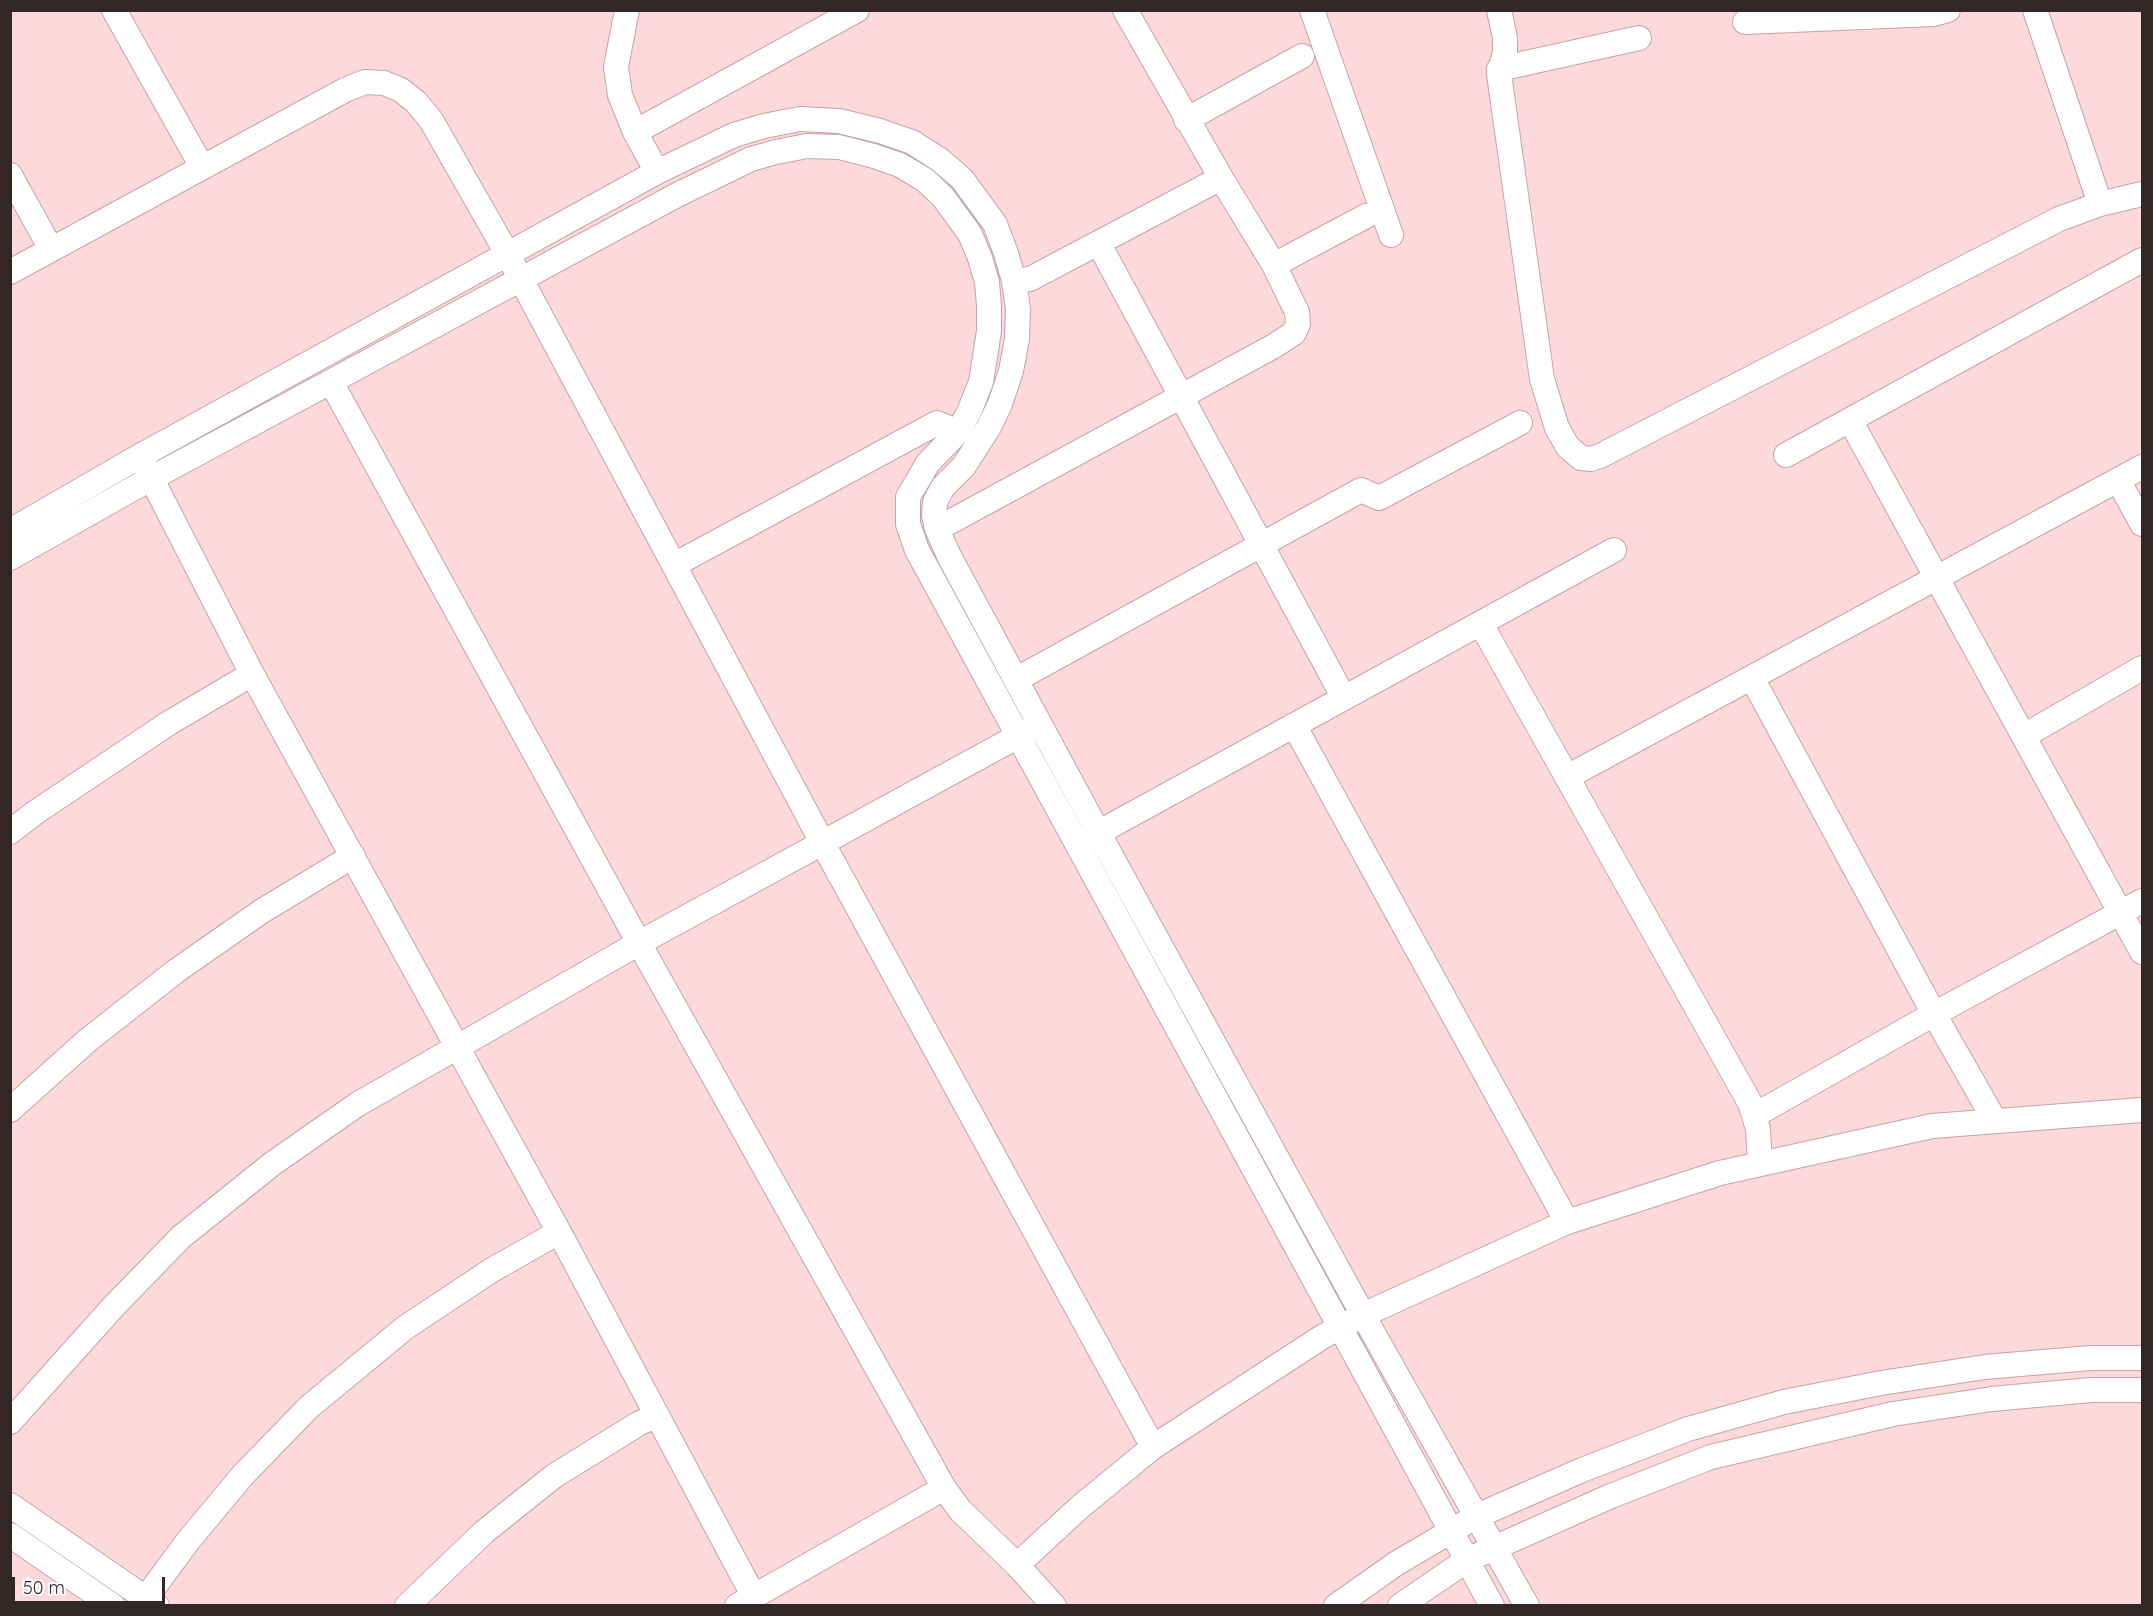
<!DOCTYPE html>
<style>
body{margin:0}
#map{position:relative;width:2153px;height:1616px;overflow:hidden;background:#fdd9dc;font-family:Quicksand,sans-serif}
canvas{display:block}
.frame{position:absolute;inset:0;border:12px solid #332627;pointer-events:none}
.scale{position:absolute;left:12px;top:1577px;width:153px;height:27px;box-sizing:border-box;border:3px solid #332627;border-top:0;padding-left:8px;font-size:18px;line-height:21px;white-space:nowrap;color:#332627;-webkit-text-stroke:4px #fff;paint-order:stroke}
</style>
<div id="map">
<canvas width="2153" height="1616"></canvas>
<div class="frame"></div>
<div class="scale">50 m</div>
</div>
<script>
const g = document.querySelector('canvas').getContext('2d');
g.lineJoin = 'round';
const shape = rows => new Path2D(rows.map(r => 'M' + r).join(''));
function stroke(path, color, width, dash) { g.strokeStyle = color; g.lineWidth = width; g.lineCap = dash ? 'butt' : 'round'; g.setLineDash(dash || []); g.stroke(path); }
const minor = shape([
 [114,10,202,167],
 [627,10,616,67,620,95,635,132,657,172],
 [1312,10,1391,235],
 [1499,10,1505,38,1505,52,1499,74,1542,379,1557,428,1568,447,1581,458,1591,459,1600,456,2059,219,2100,204,2142,194],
 [2035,10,2100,204],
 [1745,22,1934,14,1948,10],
 [1499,69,1639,38],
 [1186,120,1302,56],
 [635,132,857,10],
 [10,175,51,249],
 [1099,244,1344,698],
 [1274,265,1366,216],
 [10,272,345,90,365,82,384,83,401,90,416,102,431,120,508,255,822,842,1153,1447],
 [1014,281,1030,279,1221,178,1125,10],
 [331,382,639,943,944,1488,960,1510,1017,1565,1054,1606],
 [1850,420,2142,952],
 [1786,455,2142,260],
 [144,464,252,674,559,1232,753,1595],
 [2118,480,2142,524],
 [937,529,1274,346,1294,333,1298,324,1297,312,1274,265,1221,178],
 [10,531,140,456,657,172,734,135,764,126,800,119,839,121,880,131,912,142,940,160,962,179,995,224,1006,253,1014,281,1018,309,1017,339,1011,371,1000,404,989,427,964,466,943,487,935,502,934,515,937,529,949,556,1098,832,1363,1315,1527,1606],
 [10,558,152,478,677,195,751,159,776,152,807,146,839,147,874,156,900,165,925,180,943,197,970,234,980,258,987,282,989,306,989,331,981,382,969,412,958,432,928,463,908,497,908,524,917,550,1492,1606],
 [674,565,937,423,958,432],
 [1481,624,1750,1103,1758,1129,1760,1164],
 [1752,678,1934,1014,1995,1121],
 [1017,679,1361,490,1379,498,1520,423],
 [1294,725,1567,1222],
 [2024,736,2142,668],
 [1567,777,2142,467],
 [10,832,36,812,169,723,252,674],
 [1085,840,1614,550],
 [10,1110,88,1040,176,971,262,911,353,856],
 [1755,1115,1934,1014,2142,901],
 [10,1422,114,1306,181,1237,272,1164,358,1104,639,943,1033,728],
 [10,1505,157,1606],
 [10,1535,113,1606],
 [1017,1565,1080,1507,1153,1447,1322,1337,1363,1315,1567,1222,1720,1173,1932,1126,2142,1110],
 [140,1606,188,1541,243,1475,309,1407,406,1327,492,1270,559,1232],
 [407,1606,484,1532,554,1476,638,1424,657,1415],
 [737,1606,944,1488],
 [1336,1606,1397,1563,1477,1516,1582,1470,1688,1429,1784,1402,1881,1383,1985,1367,2090,1358,2142,1358],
 [1400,1606,1467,1560,1611,1496,1711,1457,1893,1414,1992,1399,2091,1390,2142,1390]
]);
stroke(minor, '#c5a3a6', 26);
stroke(minor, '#fff', 24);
</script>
